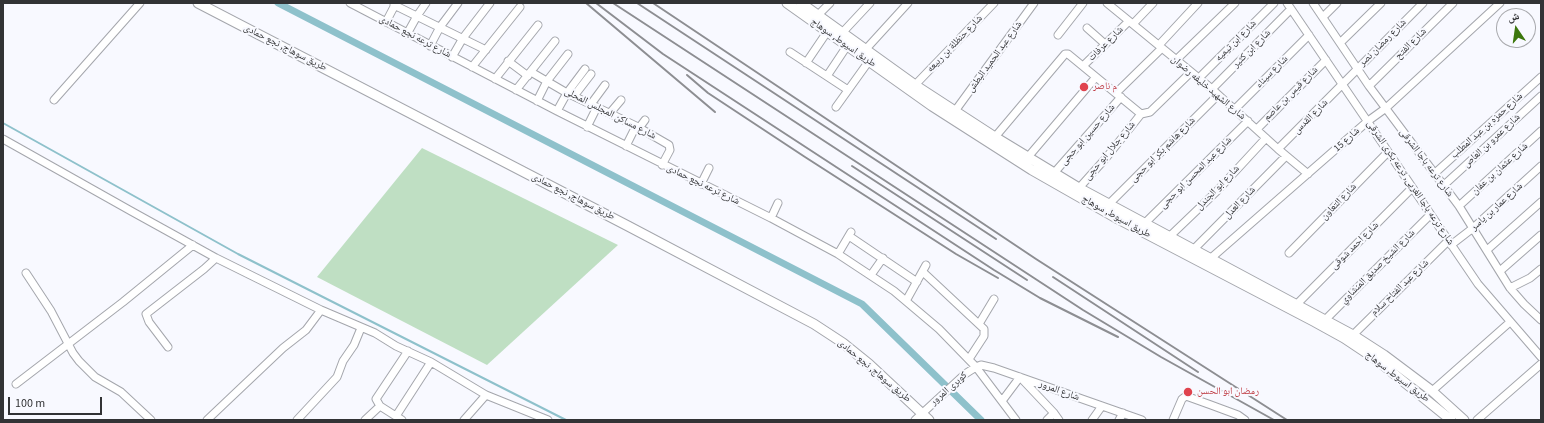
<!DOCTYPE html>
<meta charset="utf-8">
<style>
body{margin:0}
#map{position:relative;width:1544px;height:423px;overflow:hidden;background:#f8f9ff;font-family:"Source Sans 3","Noto Naskh Arabic",sans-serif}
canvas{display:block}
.frame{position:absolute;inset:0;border:4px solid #323335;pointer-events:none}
.north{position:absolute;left:1496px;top:8px;width:40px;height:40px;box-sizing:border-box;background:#f8f9ff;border:1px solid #a9aaae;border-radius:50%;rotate:347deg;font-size:11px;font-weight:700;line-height:16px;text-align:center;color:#323335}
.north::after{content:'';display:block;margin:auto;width:14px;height:18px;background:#3c770d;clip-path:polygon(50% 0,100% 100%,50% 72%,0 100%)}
.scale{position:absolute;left:8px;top:397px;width:94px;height:18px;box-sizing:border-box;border:2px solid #323335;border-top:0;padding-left:5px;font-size:12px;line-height:14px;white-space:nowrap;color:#323335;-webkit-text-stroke:3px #f8f9ff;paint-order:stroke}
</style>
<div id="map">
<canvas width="1544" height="423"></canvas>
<div class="frame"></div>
<div class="north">ش</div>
<div class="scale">100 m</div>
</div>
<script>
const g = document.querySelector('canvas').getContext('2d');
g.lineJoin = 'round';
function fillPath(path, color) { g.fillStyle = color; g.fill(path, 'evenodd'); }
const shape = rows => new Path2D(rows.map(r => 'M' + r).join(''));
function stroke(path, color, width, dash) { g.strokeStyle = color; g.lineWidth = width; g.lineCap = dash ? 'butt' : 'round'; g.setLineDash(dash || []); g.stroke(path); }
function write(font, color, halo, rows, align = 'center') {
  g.font = font + ' "Source Sans 3","Noto Naskh Arabic",sans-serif'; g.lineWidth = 4; g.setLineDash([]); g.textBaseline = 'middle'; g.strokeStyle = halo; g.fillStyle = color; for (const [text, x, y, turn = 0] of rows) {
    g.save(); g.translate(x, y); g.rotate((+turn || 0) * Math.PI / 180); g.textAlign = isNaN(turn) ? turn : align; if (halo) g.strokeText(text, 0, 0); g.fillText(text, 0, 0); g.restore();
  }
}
fillPath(shape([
 [422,148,618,245,487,365,317,277]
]), '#bfdfc3');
stroke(shape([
 [3,123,238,254,566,420]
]), '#8ec1cb', 2);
stroke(shape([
 [278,3,862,304,981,420]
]), '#8ec1cb', 7);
const minor = shape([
 [350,3,557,111,771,218,838,254,894,291,939,329,976,367,1016,420],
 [1107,3,1212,89,1278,149,1308,174],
 [1287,3,1478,284,1541,357],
 [1313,3,1369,86,1459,206,1510,288,1524,304,1541,320],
 [394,5,486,50],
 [818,15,830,3],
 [1323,17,1337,3],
 [386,22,396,3],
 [1133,24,1153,3],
 [1087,28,1105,44],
 [842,33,870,3],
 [407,34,417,16,426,3],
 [1058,35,1083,3],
 [1340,43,1381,3],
 [1159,45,1198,3],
 [430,46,440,27,458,3],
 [866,49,908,3],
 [790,52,848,90],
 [452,57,463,38,490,3],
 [1176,60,1235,3],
 [508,61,528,76],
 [806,63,827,32],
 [1083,66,1129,21],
 [472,67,520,7],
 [531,72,567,93,636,126,669,145,670,150,662,165],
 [827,76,847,46],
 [495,79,538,25],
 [1198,79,1274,3],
 [915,85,994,3],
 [1369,86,1453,3],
 [1212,89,1291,9],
 [516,90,555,41],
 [1116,93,1162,48],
 [574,96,591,74],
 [54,100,140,3],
 [537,101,547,81,568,54],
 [591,104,605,85],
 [836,107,869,61],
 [1235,109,1309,35],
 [557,111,567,93,585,69],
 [955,111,1034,3],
 [610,113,621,100],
 [1141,114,1150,112,1190,73],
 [587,127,597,107],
 [639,128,645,120],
 [1257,129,1326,60],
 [995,137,1065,54,1068,54,1141,114],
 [3,139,131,211,216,258,321,310,375,333,396,346,431,362,486,395,548,420],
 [626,146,636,126],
 [1278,149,1423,3],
 [1028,157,1096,77],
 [1054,173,1121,97],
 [1434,174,1541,77],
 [701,184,709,168],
 [1443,186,1541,96],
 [1079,188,1106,158,1141,114],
 [1108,205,1218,95],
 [1459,206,1541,131],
 [771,218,778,203],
 [1144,224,1248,121],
 [849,236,917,282],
 [1169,237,1217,191,1266,138],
 [1451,245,1473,228,1541,166],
 [1193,250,1286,156],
 [1487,250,1541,202],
 [1289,253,1388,152],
 [838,254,851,232],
 [1210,259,1368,121,1386,108,1500,3],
 [1500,271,1541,235],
 [923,272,984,329,984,336,969,359],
 [26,273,51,311,73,353,79,361,95,377,121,392,151,420],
 [871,275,883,258],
 [1510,288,1530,278,1541,269],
 [906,301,926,265],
 [1297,304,1412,188],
 [1326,319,1430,215],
 [979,324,994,299],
 [1353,335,1448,241],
 [168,347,149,322,146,314,204,269,216,258],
 [16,384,123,302,193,245],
 [1432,391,1510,322],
 [1002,401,1020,377,1054,413,1059,420],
 [396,416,431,362],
 [207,420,283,348,306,330,321,310],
 [297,420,337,377,343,361,354,345,361,328],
 [365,420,380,406],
 [402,420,380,406,376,399,408,351],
 [464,420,486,395],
 [915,420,965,374,976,367,981,365,994,368,1142,420],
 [1047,420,1054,413],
 [1092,420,1102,406],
 [1119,420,1123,413],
 [1173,420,1182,399,1186,396,1211,405,1238,415,1245,420],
 [1477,420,1541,364]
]);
const major = shape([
 [198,3,628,226,814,324,843,343,869,364,929,420],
 [787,3,932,106,1032,170,1118,219,1315,322,1344,338,1377,360,1451,420],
 [801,3,915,85,995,137,1079,188,1353,335,1384,355,1432,391,1464,420]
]);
stroke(minor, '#a4a6ac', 9);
stroke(major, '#a4a6ac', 11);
stroke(minor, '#fff', 7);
stroke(major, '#fff', 9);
stroke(shape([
 [586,3,715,112],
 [596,3,663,54,994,270,1040,298,1118,337],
 [613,3,1083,310,1161,357,1274,420],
 [637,3,996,239],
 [653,3,1036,259,1287,420],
 [687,75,708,93,805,157,956,254,998,278],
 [852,166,1027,280],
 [1053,277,1198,372]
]), '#8d8e92', 2);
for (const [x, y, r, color] of [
 [1084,87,5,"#e0444e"],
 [1188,392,5,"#e0444e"]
]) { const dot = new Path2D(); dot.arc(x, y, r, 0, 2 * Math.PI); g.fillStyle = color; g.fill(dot); stroke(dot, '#f8f9ff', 1.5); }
write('10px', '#323335', '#f8f9ff', [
 ["شارع ترعه نجع حمادى",415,37,28],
 ["شارع ابن تيميه",1236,41,-45],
 ["طريق اسيوط, سوهاج",843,43,35],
 ["شارع رمضان نصر",1383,43,-45],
 ["شارع حنظلة بن ربيعه",955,44,-46],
 ["شارع عرفات",1106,44,-45],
 ["شارع الفتح",1411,44,-45],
 ["طريق سوهاج, نجع حمادى",285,48,27],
 ["شارع ابن كثير",1252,49,-45],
 ["شارع عبد الحميد البطش",995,57,-54],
 ["شارع سيناء",1272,72,-45],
 ["شارع الشهيد خليفه رضوان",1208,88,40],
 ["شارع قيس بن عاصم",1291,94,-45],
 ["شارع مساكن المجلس المحلى",610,114,27],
 ["شارع القدس",1311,117,-45],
 ["شارع حمزه بن عبد المطلب",1487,126,-42],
 ["شارع حسين ابو حجى",1088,135,-49],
 ["شارع 15",1347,140,-42],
 ["شارع عمرو بن العاص",1492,141,-43],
 ["شارع هاشم بكر ابو حجى",1163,150,-45],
 ["شارع جلال ابو حجى",1110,151,-50],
 ["شارع ترعه باجا الشرقى",1426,163,53],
 ["شارع عثمان بن عفان",1500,169,-42],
 ["شارع عبد المحسن ابو حجى",1196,173,-45],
 ["شارع ترعه باجا الغربى, ترعه بكرى الشرقى",1410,183,56],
 ["شارع ترعه نجع حمادى",703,185,26],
 ["شارع ابو الجندل",1218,188,-46],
 ["طريق سوهاج, نجع حمادى",573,197,27],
 ["شارع التعاون",1339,202,-46],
 ["شارع العدل",1240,203,-46],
 ["شارع عمار بن ياسر",1497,207,-42],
 ["طريق اسيوط, سوهاج",1116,217,29],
 ["شارع احمد شوقى",1355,246,-45],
 ["شارع الشيخ صديق المنشاوي",1378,267,-45],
 ["شارع عبد الفتاح سلام",1400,288,-44],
 ["طريق سوهاج, نجع حمادى",874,371,40],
 ["طريق اسيوط, سوهاج",1397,377,37],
 ["كوبرى المرور",949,389,-41],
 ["شارع المرور",1059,391,20]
]);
write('10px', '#be3a42', '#f8f9ff', [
 ["م ناصر",1093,87],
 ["رمضان ابو الحسن",1197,392]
], 'left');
</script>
